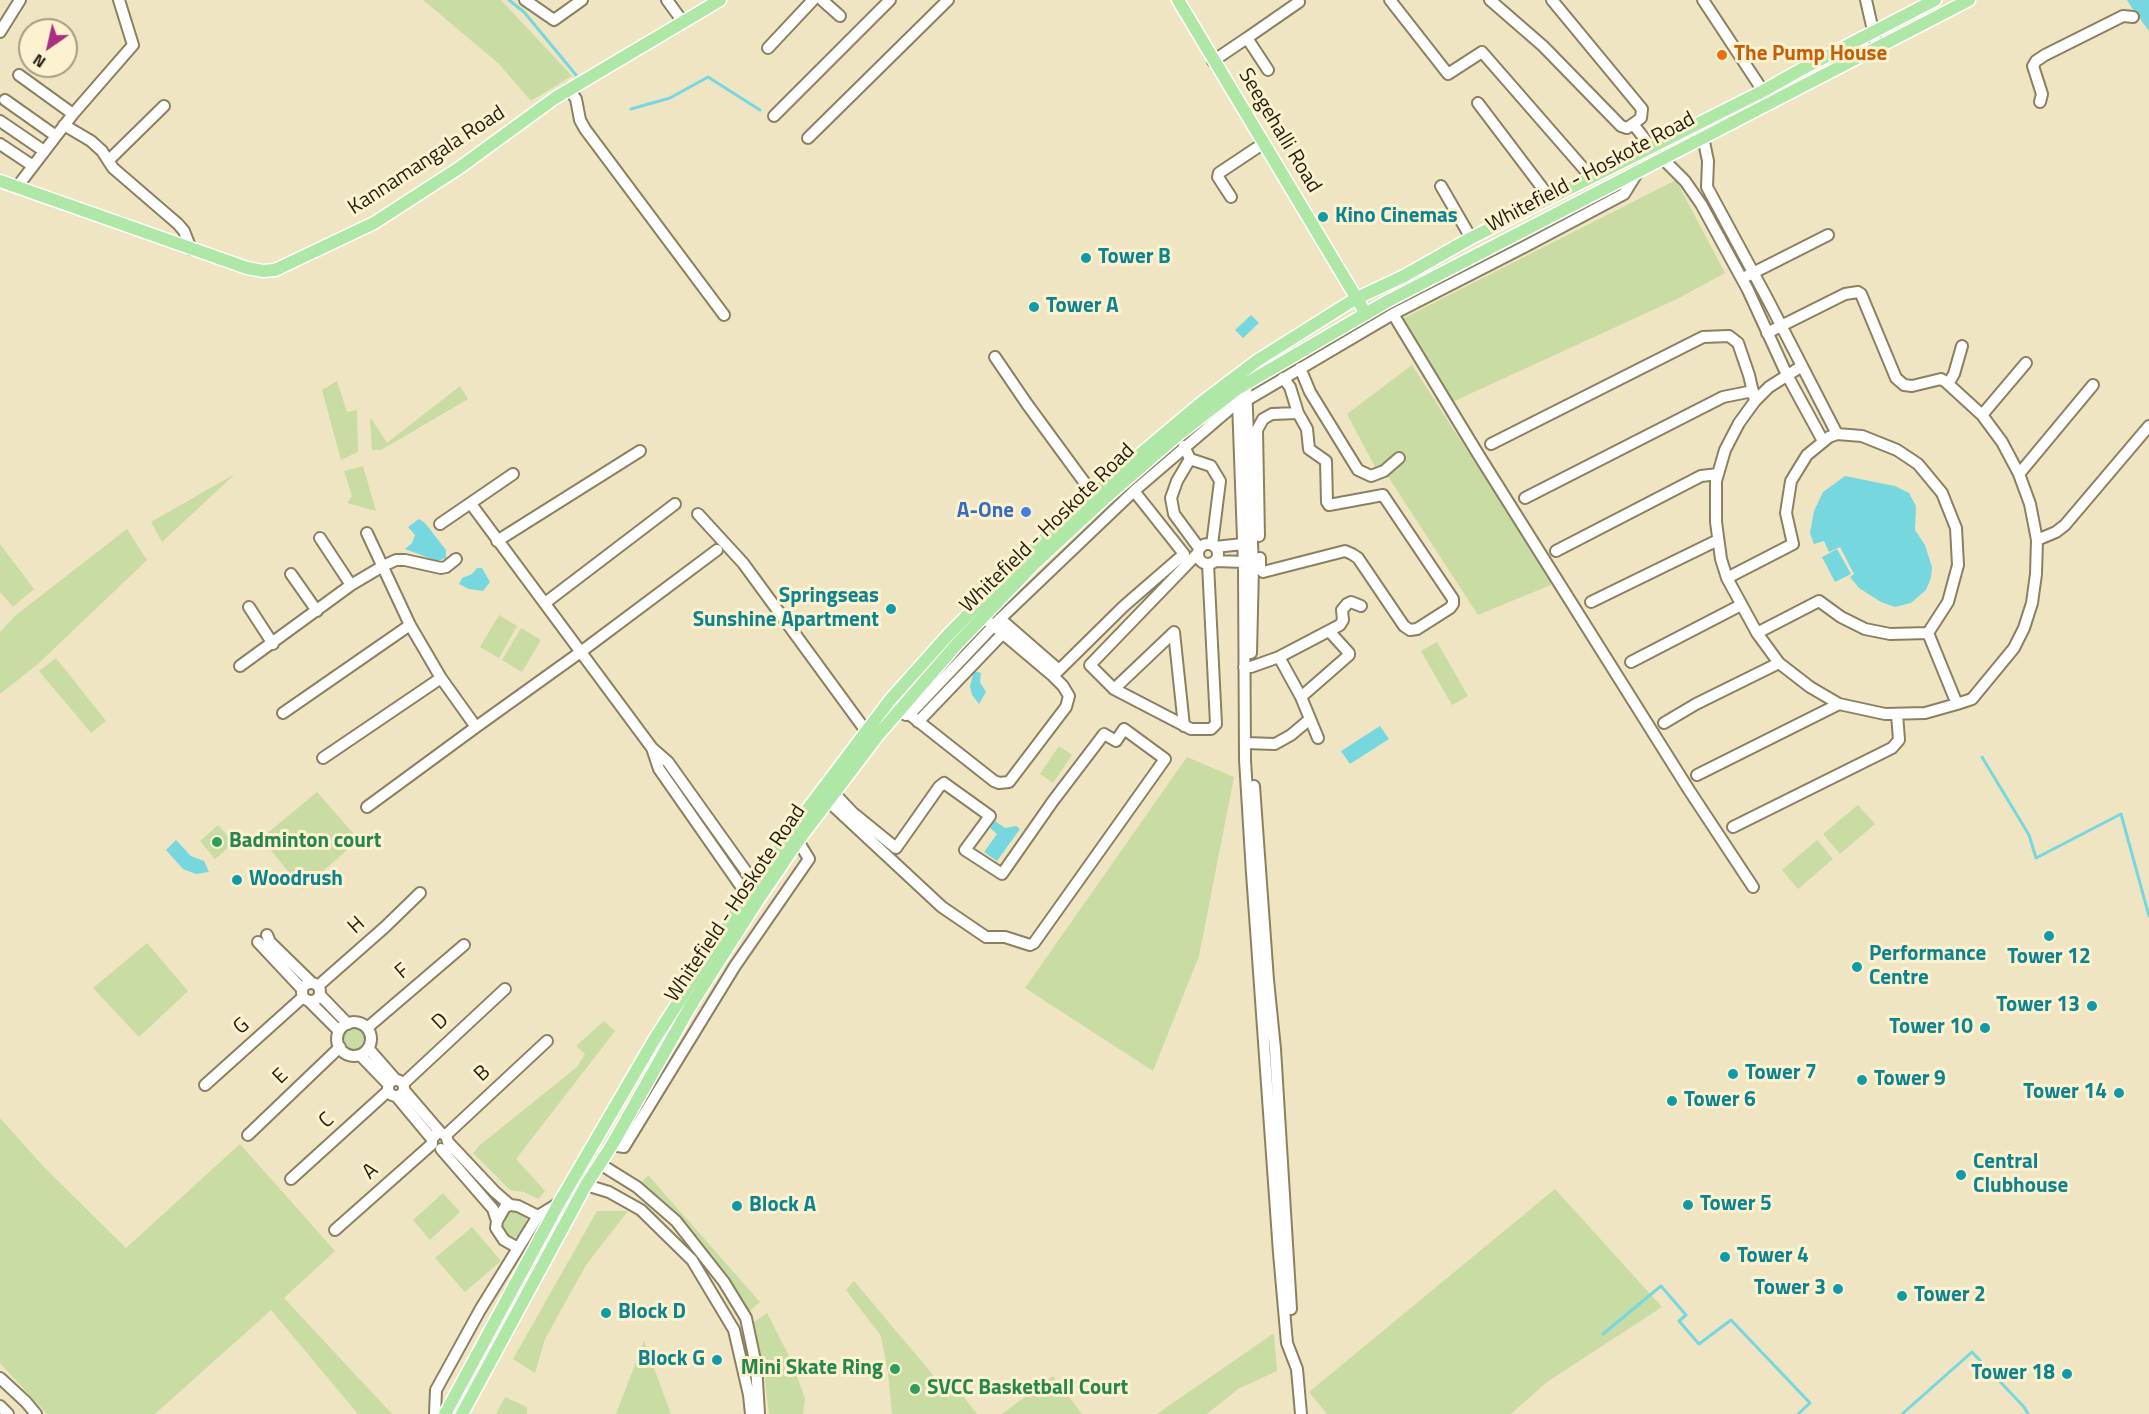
<!DOCTYPE html>
<style>
body{margin:0}
#map{position:relative;width:2149px;height:1414px;overflow:hidden;background:#f0e5c3;font-family:"Titillium Web",sans-serif}
canvas{display:block}
.north{position:absolute;left:18px;top:18px;width:60px;height:60px;box-sizing:border-box;background:#fdf2d0;border:2px solid #a59d84;border-radius:50%;rotate:214deg;font-size:16px;font-weight:700;line-height:24px;text-align:center;color:#221e11}
.north::after{content:'';display:block;margin:auto;width:21px;height:27px;background:#ab2e80;clip-path:polygon(50% 0,100% 100%,50% 72%,0 100%)}
</style>
<div id="map">
<canvas width="2149" height="1414"></canvas>
<div class="north">N</div>
</div>
<script>
const g = document.querySelector('canvas').getContext('2d');
g.lineJoin = 'round';
function fillPath(path, color) { g.fillStyle = color; g.fill(path, 'evenodd'); }
const shape = rows => new Path2D(rows.map(r => 'M' + r).join(''));
function stroke(path, color, width, dash) { g.strokeStyle = color; g.lineWidth = width; g.lineCap = dash ? 'butt' : 'round'; g.setLineDash(dash || []); g.stroke(path); }
function write(font, color, halo, rows, align = 'center') {
  g.font = font + ' "Titillium Web",sans-serif'; g.lineWidth = 6; g.setLineDash([]); g.textBaseline = 'middle'; g.strokeStyle = halo; g.fillStyle = color; for (const [text, x, y, turn = 0] of rows) {
    g.save(); g.translate(x, y); g.rotate((+turn || 0) * Math.PI / 180); g.textAlign = isNaN(turn) ? turn : align; if (halo) g.strokeText(text, 0, 0); g.fillText(text, 0, 0); g.restore();
  }
}
fillPath(shape([
 [423,0,501,0,572,76,531,101,498,63],
 [1676,180,1725,273,1679,298,1450,403,1400,320],
 [1412,365,1553,584,1478,615,1387,475,1381,478,1347,414],
 [337,381,347,412,357,410,358,452,341,460,322,390],
 [460,386,468,399,381,450,372,450,370,417,387,443],
 [363,466,376,511,347,503,352,496,344,471],
 [235,474,162,542,151,522],
 [127,529,147,560,38,664,0,694,0,632,16,615],
 [0,544,34,589,13,607,0,592],
 [499,615,517,626,499,658,480,647],
 [521,628,541,640,522,672,502,660],
 [1437,642,1468,696,1452,705,1421,651],
 [56,658,106,721,91,733,39,671],
 [1059,746,1072,755,1053,783,1040,774],
 [1187,757,1234,777,1199,956,1153,1071,1025,988],
 [317,792,359,840,302,889,270,849,273,846,264,836],
 [1858,805,1875,824,1840,854,1823,834],
 [218,825,234,843,215,859,200,841],
 [1817,840,1833,859,1798,889,1782,870],
 [147,943,188,991,139,1037,93,988],
 [604,1021,615,1031,516,1159,545,1191,538,1199,524,1192,510,1190,473,1153,480,1145,577,1067,585,1054,576,1046],
 '342 1039a12 12 0 1 1 24 0a12 12 0 1 1-24 0Z',
 [0,1118,44,1167,126,1248,240,1144,335,1251,284,1298,392,1414,358,1414,271,1310,155,1414,47,1414,0,1363],
 [648,1175,760,1302,746,1314,691,1235,642,1182],
 [1555,1189,1662,1307,1547,1382,1511,1414,1327,1414,1309,1392],
 [443,1193,460,1212,430,1240,413,1220],
 '501 1224a13 13 0 1 1 26 0a13 13 0 1 1-26 0Z',
 [597,1211,628,1211,586,1265,545,1339,535,1373,513,1359],
 [472,1227,501,1261,465,1292,435,1258],
 [854,1281,944,1388,950,1379,977,1414,892,1414,888,1373,881,1336,846,1290],
 [767,1313,793,1364,805,1399,803,1414,769,1414,764,1372,754,1322],
 [1274,1333,1277,1371,1238,1389,1207,1414,1157,1414],
 [644,1341,671,1414,616,1414],
 [1053,1376,1082,1414,1002,1414],
 [505,1397,527,1407,527,1414,496,1414]
]), '#c8dca3');
fillPath(shape([
 [2127,0,2149,0,2149,31,2132,8],
 [1251,315,1259,323,1243,338,1235,330],
 [1845,476,1895,486,1909,493,1916,506,1915,530,1925,545,1932,567,1931,578,1926,590,1911,603,1895,607,1881,602,1859,588,1850,577,1854,574,1840,547,1829,552,1824,541,1814,544,1810,533,1814,511,1823,492],
 [419,519,425,523,446,550,446,558,437,561,405,549,412,543,415,535,408,527],
 [1837,549,1851,574,1835,582,1822,557],
 [477,568,482,568,490,582,483,591,469,589,459,584,462,578,472,574],
 [974,671,981,673,980,682,986,692,979,704,972,695,970,686],
 [1380,726,1389,739,1350,764,1341,751],
 [995,821,1005,828,1016,826,1020,829,997,861,984,852,997,834,990,828],
 [176,840,191,856,204,861,209,872,196,874,183,869,166,850]
]), '#77d7df');
stroke(shape([
 [509,0,524,12,576,75],
 [631,109,670,98,708,77,760,110],
 [1982,757,2029,835,2036,858,2121,814,2149,916],
 [1603,1334,1661,1286,1686,1315,1679,1321,1699,1344,1731,1320,1810,1403,1798,1414],
 [1902,1414,1972,1352,2024,1407,2028,1414]
]), '#77d7df', 3);
const minor = shape([
 [525,0,554,20,582,0],
 [667,0,683,22],
 [822,0,840,16],
 [1390,0,1448,74,1482,52,1591,177],
 [1490,0,1543,46,1621,126,1627,128,1633,124,1641,118,1642,109,1552,0],
 [1703,0,1763,91],
 [1866,0,1877,48],
 [0,32,20,0],
 [768,48,813,0],
 [1213,61,1247,38],
 [1268,70,1247,38,1299,2],
 [19,75,73,114],
 [569,89,576,99,580,120,585,129,724,315],
 [5,100,56,136],
 [2040,102,2042,94,2033,66,2036,61,2045,55,2123,16,2133,17],
 [1478,103,1550,198],
 [774,116,890,0],
 [0,121,44,151],
 [1633,124,1651,147],
 [64,125,91,141,102,151,113,168,178,224,184,231,191,249],
 [1703,137,1708,161,1707,187,1768,300,1837,434],
 [808,138,948,0],
 [0,144,33,166],
 [1662,158,1685,181,1701,204,1748,290,1787,375,1823,441],
 [109,160,164,106],
 [1441,186,1471,238],
 [17,187,73,114,133,45,119,0],
 [1231,197,1218,177,1219,173,1264,143],
 [1747,276,1828,235],
 [1393,314,1478,454,1689,790,1753,887],
 [1767,333,1845,294,1858,292,1861,294,1896,378,1904,385,1912,386,1941,379,1946,382,1982,415,2002,442,2019,474,2030,504,2037,540,2036,574,2032,603,2024,628,2014,648,1972,699,1957,704],
 [995,357,1027,404,1093,494],
 [1802,366,1769,387,1755,401,1739,423,1725,450,1716,481,1716,522,1721,559,1727,578,1757,633,1779,663,1810,687,1839,704,1885,714,1925,713,1957,704,1928,633],
 [1300,368,1310,392,1358,470,1371,476,1384,471,1399,458],
 [1243,378,1246,384,1253,568,1251,653],
 [1235,383,1238,402,1244,566,1245,760,1252,873,1279,1253,1287,1343,1297,1369,1301,1414],
 [1948,384,1954,374,1962,346],
 [1982,415,2026,363],
 [1491,444,1703,337,1729,336,1738,343,1749,375,1755,401],
 [1184,446,1190,459,1177,481,1171,498,1174,514,1199,548],
 [1190,459,1211,466,1220,481,1212,545],
 [2019,474,2093,385],
 [1525,498,1723,397,1753,391],
 [471,504,652,748,668,762,755,884],
 [698,514,743,563,866,731],
 [440,524,513,474],
 [367,533,410,625,441,678,476,727,367,807],
 [1259,536,1257,430,1263,419,1272,414,1298,413],
 [320,538,351,585],
 [2037,540,2056,532,2065,525,2149,426],
 [497,541,640,451],
 '1198 554a10 10 0 1 1 20 0a10 10 0 1 1-20 0Z',
 [1215,547,1243,544],
 [1556,551,1701,476,1718,474],
 [1198,553,1090,665,1114,689,1191,729,1211,729,1216,724,1208,564],
 [1260,558,1260,569,1263,572,1345,551,1352,554,1358,558,1404,626,1410,630,1417,629,1450,608,1453,604,1453,599,1383,495,1329,505,1327,502,1326,461,1309,449,1307,429,1298,413,1290,387,1283,378],
 [1215,561,1244,562],
 [291,574,317,611],
 [1727,578,1793,544,1786,513,1791,481,1807,455,1829,437,1837,434,1862,436,1897,450,1918,464,1942,493,1956,528,1958,565,1948,602,1928,633,1890,634,1865,629,1841,617,1819,601,1757,633],
 [1591,602,1718,540],
 [545,603,675,504],
 [249,607,273,644],
 [1005,623,1059,670],
 [1279,657,1301,697,1318,738],
 [1631,662,1741,605],
 [240,666,351,585,383,566,396,560,405,560,441,568,446,567,456,559],
 [1244,667,1251,667,1279,657,1340,625,1343,620,1342,610,1347,604,1351,602,1361,606],
 [1053,676,1124,606,1184,554,1134,491],
 [1114,689,1174,632,1184,726],
 [1301,697,1349,655,1349,653,1329,631],
 [898,711,906,715,910,714,1000,619,1134,491,1238,402,1247,400,1393,314,1524,247,1624,194,1639,170],
 [283,713,410,625],
 [909,714,994,781,999,783,1009,782,1066,707,1069,696,1063,686,1053,676,989,622],
 [918,722,1009,627],
 [1664,723,1696,704,1779,663],
 [476,727,582,651,717,550],
 [1245,743,1275,744,1291,735,1310,719],
 [652,748,659,769,747,895],
 [323,758,441,678],
 [1697,775,1839,704],
 [1254,786,1268,980,1275,1049,1291,1309],
 [828,801,942,907,986,937,1005,937,1030,945,1034,943,1165,759,1124,729,1116,741,1104,734,1053,801,1002,874,965,850,990,816,944,783,939,787,896,848,853,813,834,793],
 [1733,827,1892,748,1899,740,1897,714],
 [267,935,270,942,312,983],
 [258,942,302,989],
 '302 992a9 9 0 1 1 18 0a9 9 0 1 1-18 0Z',
 [318,986,385,927,420,893],
 [320,995,348,1024],
 [310,1002,339,1031],
 '337 1039a17 17 0 1 1 34 0a17 17 0 1 1-34 0Z',
 [367,1028,464,945],
 [368,1048,396,1080],
 [360,1055,388,1084],
 '388 1088a8 8 0 1 1 16 0a8 8 0 1 1-16 0Z',
 [403,1084,505,989],
 [205,1085,303,997],
 [404,1090,440,1132],
 [397,1097,432,1139,432,1144],
 [248,1135,340,1047],
 [446,1135,547,1041],
 [432,1139,438,1132,446,1135,448,1142,495,1192,510,1205],
 [612,1145,624,1147,735,966,809,859,798,841],
 [441,1149,493,1209,497,1221],
 [600,1164,637,1187,676,1221,724,1282,746,1318,756,1365,759,1414],
 [291,1179,388,1091],
 [586,1185,609,1192,641,1210,692,1260,734,1330,749,1395,751,1414],
 [335,1230,432,1144],
 [518,1248,504,1240,496,1228,497,1221,505,1207,510,1205,518,1206,538,1216,559,1203],
 [0,1378,26,1402,36,1414],
 [0,1406,8,1414],
 [435,1414,436,1390,480,1310,538,1216]
]);
const major = shape([
 [1178,0,1366,314],
 [0,181,247,268,263,271,275,270,374,223,459,168,555,98,720,0],
 [445,1414,559,1203,654,1040,747,895,797,823,890,700,948,635,1039,543,1093,494,1201,403,1258,360,1355,299,1404,276,1471,238,1763,91,1802,69,1935,0],
 [462,1414,586,1185,612,1145,691,1005,756,903,798,841,879,734,957,644,1034,564,1104,499,1179,434,1237,389,1386,302,1969,0]
]);
stroke(minor, '#8b8161', 14);
stroke(major, '#fff', 15);
stroke(minor, '#fff', 10);
stroke(major, '#aee7a6', 12);
for (const [x, y, r, color] of [
 [1722,55,6,"#e8710a"],
 [1323,217,6,"#0f9aa8"],
 [1086,258,6,"#0f9aa8"],
 [1034,307,6,"#0f9aa8"],
 [1026,512,6,"#3f7fe0"],
 [891,609,6,"#0f9aa8"],
 [217,842,6,"#2e9e5b"],
 [237,880,6,"#0f9aa8"],
 [2049,936,6,"#0f9aa8"],
 [1857,967,6,"#0f9aa8"],
 [2092,1006,6,"#0f9aa8"],
 [1985,1028,6,"#0f9aa8"],
 [1733,1074,6,"#0f9aa8"],
 [1862,1080,6,"#0f9aa8"],
 [2119,1093,6,"#0f9aa8"],
 [1672,1101,6,"#0f9aa8"],
 [1961,1175,6,"#0f9aa8"],
 [1688,1205,6,"#0f9aa8"],
 [737,1206,6,"#0f9aa8"],
 [1725,1257,6,"#0f9aa8"],
 [1838,1289,6,"#0f9aa8"],
 [1902,1296,6,"#0f9aa8"],
 [606,1313,6,"#0f9aa8"],
 [717,1360,6,"#0f9aa8"],
 [895,1369,6,"#2e9e5b"],
 [2067,1374,6,"#0f9aa8"],
 [915,1389,6,"#2e9e5b"]
]) { const dot = new Path2D(); dot.arc(x, y, r, 0, 2 * Math.PI); g.fillStyle = color; g.fill(dot); stroke(dot, '#fdf2d0', 2); }
write('bold 21px', '#c56008', '#fdf2d0', [
 ["The Pump House",1734,55]
], 'left');
write('21px', '#221e11', '#fdf2d0', [
 ["Seegehalli Road",1279,131,59],
 ["Kannamangala Road",427,161,-33],
 ["Whitefield - Hoskote Road",1591,173,-28],
 ["Whitefield - Hoskote Road",1048,529,-44],
 ["Whitefield - Hoskote Road",736,904,-56],
 ["H",357,926,-42],
 ["F",403,972,-40],
 ["D",441,1022,-43],
 ["G",242,1027,-41],
 ["B",483,1074,-43],
 ["E",281,1077,-44],
 ["C",327,1121,-42],
 ["A",371,1172,-42]
]);
write('bold 21px', '#0d838f', '#fdf2d0', [
 ["Kino Cinemas",1335,217],
 ["Tower B",1098,258],
 ["Tower A",1046,307],
 ["Springseas",879,597,"right"],
 ["Sunshine Apartment",879,621,"right"],
 ["Woodrush",249,880],
 ["Performance",1869,955],
 ["Centre",1869,979],
 ["Tower 12",2049,958,"center"],
 ["Tower 13",2080,1006,"right"],
 ["Tower 10",1973,1028,"right"],
 ["Tower 7",1745,1074],
 ["Tower 9",1874,1080],
 ["Tower 14",2107,1093,"right"],
 ["Tower 6",1684,1101],
 ["Central",1973,1163],
 ["Clubhouse",1973,1187],
 ["Tower 5",1700,1205],
 ["Block A",749,1206],
 ["Tower 4",1737,1257],
 ["Tower 3",1826,1289,"right"],
 ["Tower 2",1914,1296],
 ["Block D",618,1313],
 ["Block G",705,1360,"right"],
 ["Tower 18",2055,1374,"right"]
], 'left');
write('bold 21px', '#366cbe', '#fdf2d0', [
 ["A-One",1014,512]
], 'right');
write('bold 21px', '#27864d', '#fdf2d0', [
 ["Badminton court",229,842],
 ["Mini Skate Ring",883,1369,"right"],
 ["SVCC Basketball Court",927,1389]
], 'left');
</script>
